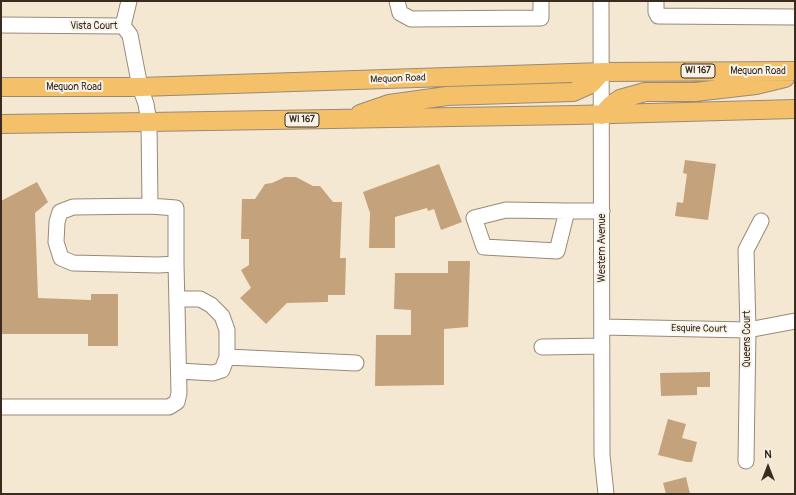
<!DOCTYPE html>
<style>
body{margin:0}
#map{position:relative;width:796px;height:495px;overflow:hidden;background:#f5e8d3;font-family:Pangolin,sans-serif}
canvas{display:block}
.frame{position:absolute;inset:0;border:2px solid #3b2a1e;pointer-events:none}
.north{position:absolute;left:748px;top:447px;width:40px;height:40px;-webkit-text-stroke:3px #f7f3e8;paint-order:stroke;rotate:0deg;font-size:11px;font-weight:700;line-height:16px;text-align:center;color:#3b2a1e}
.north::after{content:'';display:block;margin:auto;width:14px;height:18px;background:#3b2a1e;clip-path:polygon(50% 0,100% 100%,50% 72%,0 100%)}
</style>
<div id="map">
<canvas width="796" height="495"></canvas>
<div class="frame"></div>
<div class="north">N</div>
</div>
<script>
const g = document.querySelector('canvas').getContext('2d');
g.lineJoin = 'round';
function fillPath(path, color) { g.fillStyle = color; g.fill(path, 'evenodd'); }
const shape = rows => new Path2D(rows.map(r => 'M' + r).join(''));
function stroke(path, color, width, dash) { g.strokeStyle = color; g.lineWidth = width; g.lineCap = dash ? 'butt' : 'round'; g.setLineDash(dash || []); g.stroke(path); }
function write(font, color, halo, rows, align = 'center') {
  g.font = font + ' Pangolin,sans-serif'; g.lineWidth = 4; g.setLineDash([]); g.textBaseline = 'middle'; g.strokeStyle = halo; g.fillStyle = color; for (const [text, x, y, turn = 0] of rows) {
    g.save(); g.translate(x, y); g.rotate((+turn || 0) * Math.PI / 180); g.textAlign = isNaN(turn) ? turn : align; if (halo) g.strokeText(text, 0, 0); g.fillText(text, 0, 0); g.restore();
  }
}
fillPath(shape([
 [685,160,716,164,708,220,675,216,677,202,683,203,687,174,683,173],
 [439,164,462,222,441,230,434,209,428,211,427,208,395,217,395,248,369,248,370,213,363,192],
 [285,177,296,177,313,186,320,186,333,202,342,202,340,258,346,258,345,295,328,295,328,302,287,303,266,324,240,298,251,288,241,270,249,265,249,239,241,239,242,199,255,199,265,184,272,183],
 [37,182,48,202,35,213,38,298,91,300,91,294,118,294,118,346,88,346,88,334,1,334,1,201],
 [448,261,470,261,468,327,444,329,444,385,375,386,376,335,411,335,411,310,394,309,395,273,448,273],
 [710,372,710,387,697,387,697,395,661,396,660,373],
 [668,419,686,424,682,438,697,442,692,462,687,462,658,455],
 [686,477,690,494,666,494,663,483]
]), '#c4a27c');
const minor = shape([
 [397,1,400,13,411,19,541,18,541,1],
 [601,1,602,455,606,494],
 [656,1,656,12,658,16,795,17],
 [1,25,123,26,130,35,140,87,146,104,149,122,150,206],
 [123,26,129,1],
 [150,206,176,208,176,264,158,265,73,263,61,258,56,242,57,222,60,212,73,207,150,206],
 [506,210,567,211,557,251,484,247,474,218,506,210],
 [567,211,602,211],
 [177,299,200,299,211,305,222,316,227,330,227,357,222,370,213,373,179,371],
 [602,327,748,330,795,321],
 [542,347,602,346],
 [227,357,356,363],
 [1,407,169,407,177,402,179,393,176,264],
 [746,461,748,330,746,250,761,221]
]);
const major = shape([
 [1,87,140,87,602,72,795,71],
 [360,114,389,104,447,96,573,92,591,84,602,72],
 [602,115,611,105,620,99,645,92,695,92,756,85,785,78],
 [1,124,149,122,576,115,795,109]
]);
stroke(minor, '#988978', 17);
stroke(major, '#988978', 20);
stroke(minor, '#fff', 15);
stroke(major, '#f4c16a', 18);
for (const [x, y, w] of [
 [698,71,34],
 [302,120,34]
]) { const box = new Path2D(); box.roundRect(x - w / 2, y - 7, w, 14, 3); g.fillStyle = '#f7f3e8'; g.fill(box); stroke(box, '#3b2a1e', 1); }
write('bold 9px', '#3b2a1e', null, [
 ["WI 167",698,71],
 ["WI 167",302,120]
]);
write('10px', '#3b2a1e', '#f7f3e8', [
 ["Vista Court",94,26],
 ["Mequon Road",758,71],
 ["Mequon Road",398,79,-2],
 ["Mequon Road",74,87],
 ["Western Avenue",602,248,-90],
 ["Esquire Court",699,329,1],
 ["Queens Court",747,339,-90]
]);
</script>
